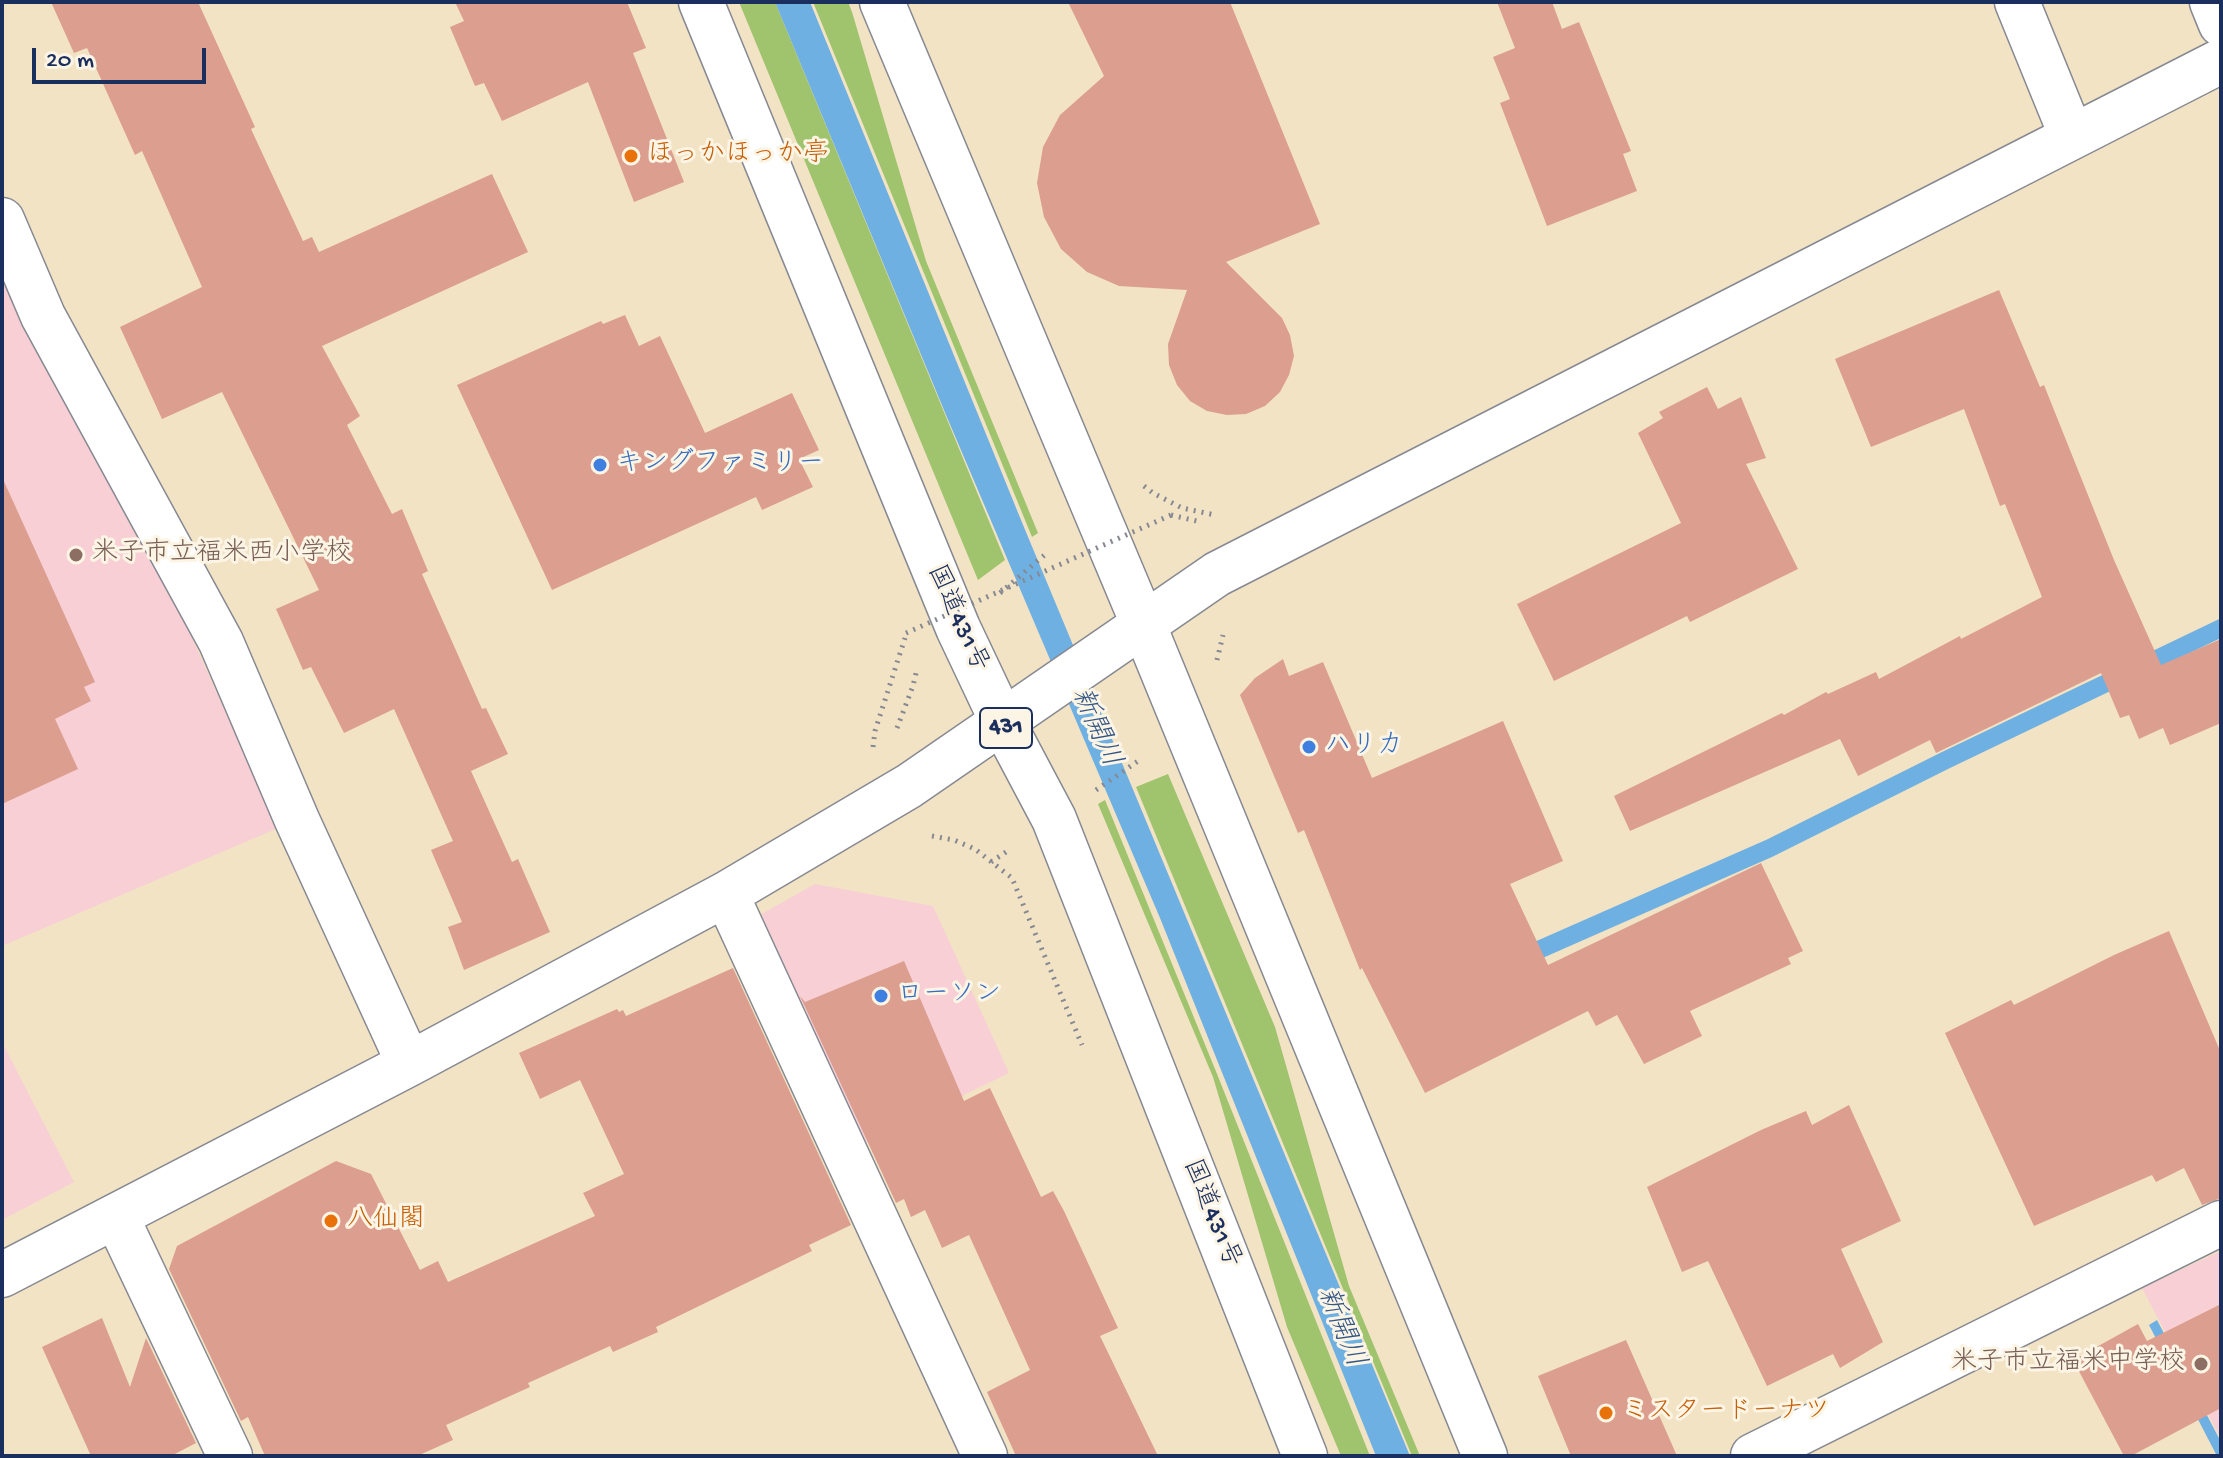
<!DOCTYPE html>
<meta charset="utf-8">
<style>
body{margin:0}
#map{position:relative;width:2223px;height:1458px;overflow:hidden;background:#f2e3c5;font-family:"Gochi Hand",sans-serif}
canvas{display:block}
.frame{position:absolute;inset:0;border:4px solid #1b2f5e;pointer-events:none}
.scale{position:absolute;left:32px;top:48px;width:174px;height:36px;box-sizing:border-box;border:4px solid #1b2f5e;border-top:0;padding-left:10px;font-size:24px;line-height:28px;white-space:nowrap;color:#1b2f5e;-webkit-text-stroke:6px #fcf5e5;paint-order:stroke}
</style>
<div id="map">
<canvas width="2223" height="1458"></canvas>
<div class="frame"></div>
<div class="scale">20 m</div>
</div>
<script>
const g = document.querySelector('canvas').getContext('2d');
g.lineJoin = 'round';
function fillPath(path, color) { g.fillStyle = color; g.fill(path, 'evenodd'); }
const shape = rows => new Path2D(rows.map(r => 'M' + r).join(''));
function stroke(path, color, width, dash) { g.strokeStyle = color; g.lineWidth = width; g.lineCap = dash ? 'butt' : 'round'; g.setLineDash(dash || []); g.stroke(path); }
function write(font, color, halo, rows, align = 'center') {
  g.font = font + ' "Gochi Hand","Klee One",sans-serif'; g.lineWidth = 6; g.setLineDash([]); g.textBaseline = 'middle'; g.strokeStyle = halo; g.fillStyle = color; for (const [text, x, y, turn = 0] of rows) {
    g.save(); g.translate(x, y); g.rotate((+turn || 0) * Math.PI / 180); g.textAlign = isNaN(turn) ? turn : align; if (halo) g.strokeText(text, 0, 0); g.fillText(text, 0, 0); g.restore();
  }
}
fillPath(shape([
 [2,269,109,470,193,640,278,828,2,946],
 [815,884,933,906,1009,1073,855,1148,753,919],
 [2,1042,74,1182,2,1220],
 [2221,1251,2221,1439,2142,1288]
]), '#f7cfd4');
fillPath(shape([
 [739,2,775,2,1005,560,978,580],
 [813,2,848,2,852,12,926,261,1038,533,1032,537],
 [1168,774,1275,1027,1349,1286,1420,1456,1412,1456,1136,787],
 [1105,800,1215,1069,1370,1456,1341,1456,1287,1327,1213,1077,1098,804]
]), '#a0c36d');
fillPath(shape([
 [775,2,810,2,1021,520,1410,1456,1376,1456,1160,918,946,415],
 [2157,1320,2221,1442,2221,1456,2217,1456,2149,1325]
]), '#6fb0e3');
stroke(shape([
 [1518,959,1770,848,1946,760,2221,628]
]), '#6fb0e3', 18);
fillPath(shape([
 [51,2,198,2,255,127,251,129,303,241,312,237,319,252,492,174,528,252,322,346,360,416,347,425,392,514,402,509,428,571,422,574,482,709,486,708,508,754,471,771,512,862,518,859,550,932,464,970,448,927,462,922,431,850,453,841,394,709,344,733,311,667,303,670,276,609,319,590,222,392,162,419,120,327,202,287,142,151,135,155,87,48,74,53],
 [455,2,627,2,646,48,633,53,684,182,634,202,588,82,502,121,484,83,475,86,450,27,464,21],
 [1068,2,1230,2,1320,224,1226,262,1282,318,1290,335,1294,356,1289,375,1280,392,1265,406,1246,414,1227,415,1207,411,1190,401,1177,385,1169,365,1168,344,1187,290,1119,286,1087,272,1061,249,1044,217,1037,183,1043,147,1060,115,1104,76],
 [1497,2,1552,2,1562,29,1579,22,1631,151,1623,154,1637,191,1547,226,1500,103,1510,99,1493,57,1515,48],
 [1999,290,2040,387,2044,385,2114,560,2161,665,2221,639,2221,723,2170,745,2163,728,2139,739,2129,715,2120,718,2101,673,1936,753,1930,740,1858,776,1840,739,1630,831,1614,796,1782,713,1784,715,1826,692,1828,694,1876,672,1879,679,1960,636,1961,639,2042,597,2005,504,2000,506,1964,409,1871,447,1835,359],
 [625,315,639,346,660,336,705,433,792,393,819,450,799,459,813,487,762,510,756,497,552,590,457,385,601,321,603,324],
 [1707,387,1718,409,1741,397,1766,458,1746,464,1798,569,1690,622,1687,616,1554,681,1517,604,1681,523,1638,433,1663,418,1659,412],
 [2,477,95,682,84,687,91,701,55,719,78,769,2,804],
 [1283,659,1289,676,1323,662,1372,778,1503,721,1563,861,1510,884,1548,965,1761,863,1803,951,1788,958,1791,964,1690,1011,1702,1036,1644,1064,1617,1015,1596,1026,1588,1011,1425,1093,1362,968,1360,970,1304,830,1298,833,1240,695,1255,678],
 [2169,931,2221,1053,2221,1198,2202,1205,2184,1168,2156,1182,2152,1175,2034,1226,1945,1033,2011,1000,2014,1005,2114,955],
 [904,961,964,1101,990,1088,1041,1197,1053,1191,1064,1211,1118,1328,1100,1336,1158,1456,1016,1456,987,1392,1030,1370,969,1235,942,1248,925,1210,911,1217,904,1199,896,1203,800,996,805,1002],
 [733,968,851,1225,809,1245,812,1251,656,1327,658,1332,613,1352,610,1346,528,1383,530,1387,446,1425,453,1440,417,1456,265,1456,248,1417,241,1421,169,1269,177,1246,336,1161,371,1174,420,1270,438,1261,448,1282,595,1216,583,1193,624,1174,580,1080,540,1099,519,1053,617,1009,619,1012,623,1010,626,1016],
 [1849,1105,1901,1221,1841,1249,1883,1342,1840,1368,1833,1354,1767,1386,1708,1261,1682,1272,1647,1187,1761,1130,1806,1111,1812,1125],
 [2221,1304,2221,1408,2131,1456,2124,1456,2073,1360,2138,1324,2147,1341],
 [102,1318,130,1387,146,1338,196,1443,171,1456,91,1456,42,1347],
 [1626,1340,1677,1456,1571,1456,1538,1376]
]), '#dc9e8f');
const minor = shape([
 [2017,2,2072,137],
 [2212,2,2221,24],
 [2,220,43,316,221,642,297,820,409,1064],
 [726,894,985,1456],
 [116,1216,230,1456],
 [2,1275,409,1064,726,894,909,786,1217,574,2221,61],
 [1753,1456,2221,1223]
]);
const highway = shape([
 [701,2,958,628,1002,721,1054,819,1305,1456],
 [882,2,1144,626,1485,1456]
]);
stroke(minor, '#868992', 47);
stroke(highway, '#868992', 47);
stroke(shape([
 [1144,486,1153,493,1182,508,1215,515],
 [1171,515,1201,522],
 [1000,593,1048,552],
 [1217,660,1223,635],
 [897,728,913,686,917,669],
 [873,747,875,731,905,638],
 [1096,790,1141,759],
 [932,836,954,840,975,849,1012,878,1082,1045],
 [991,862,1009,850]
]), '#868992', 5, [2, 6]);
stroke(minor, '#fff', 44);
stroke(highway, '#fff', 44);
stroke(shape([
 [906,633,1171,515]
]), '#868992', 5, [2, 6]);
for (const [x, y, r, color] of [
 [631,156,8,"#e8710a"],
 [600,465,8,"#3f7fe0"],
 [76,555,8,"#8d6e63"],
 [1309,747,8,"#3f7fe0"],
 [881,996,8,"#3f7fe0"],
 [331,1221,8,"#e8710a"],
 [2201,1364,8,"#8d6e63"],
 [1606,1413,8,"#e8710a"]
]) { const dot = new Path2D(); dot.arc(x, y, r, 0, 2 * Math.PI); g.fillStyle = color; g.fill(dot); stroke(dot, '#fcf5e5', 3); }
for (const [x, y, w] of [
 [1006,728,52]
]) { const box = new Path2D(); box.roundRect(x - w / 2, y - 20, w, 40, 6); g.fillStyle = '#fcf5e5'; g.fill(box); stroke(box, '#1b2f5e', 2); }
write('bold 24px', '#1b2f5e', null, [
 ["431",1006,728]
]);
write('26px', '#c56008', '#fcf5e5', [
 ["ほっかほっか亭",647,156],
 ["八仙閣",347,1221],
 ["ミスタードーナツ",1622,1413]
], 'left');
write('26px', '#366cbe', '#fcf5e5', [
 ["キングファミリー",616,465],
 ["ハリカ",1325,747],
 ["ローソン",897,996]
], 'left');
write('26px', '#785e54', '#fcf5e5', [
 ["米子市立福米西小学校",92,555],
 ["米子市立福米中学校",2185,1364,"right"]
], 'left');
write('26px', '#1b2f5e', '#fcf5e5', [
 ["国道431号",956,619,66],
 ["国道431号",1210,1214,68]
]);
write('italic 28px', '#345686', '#fcf5e5', [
 ["新開川",1094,728,66],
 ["新開川",1339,1328,68]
]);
</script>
